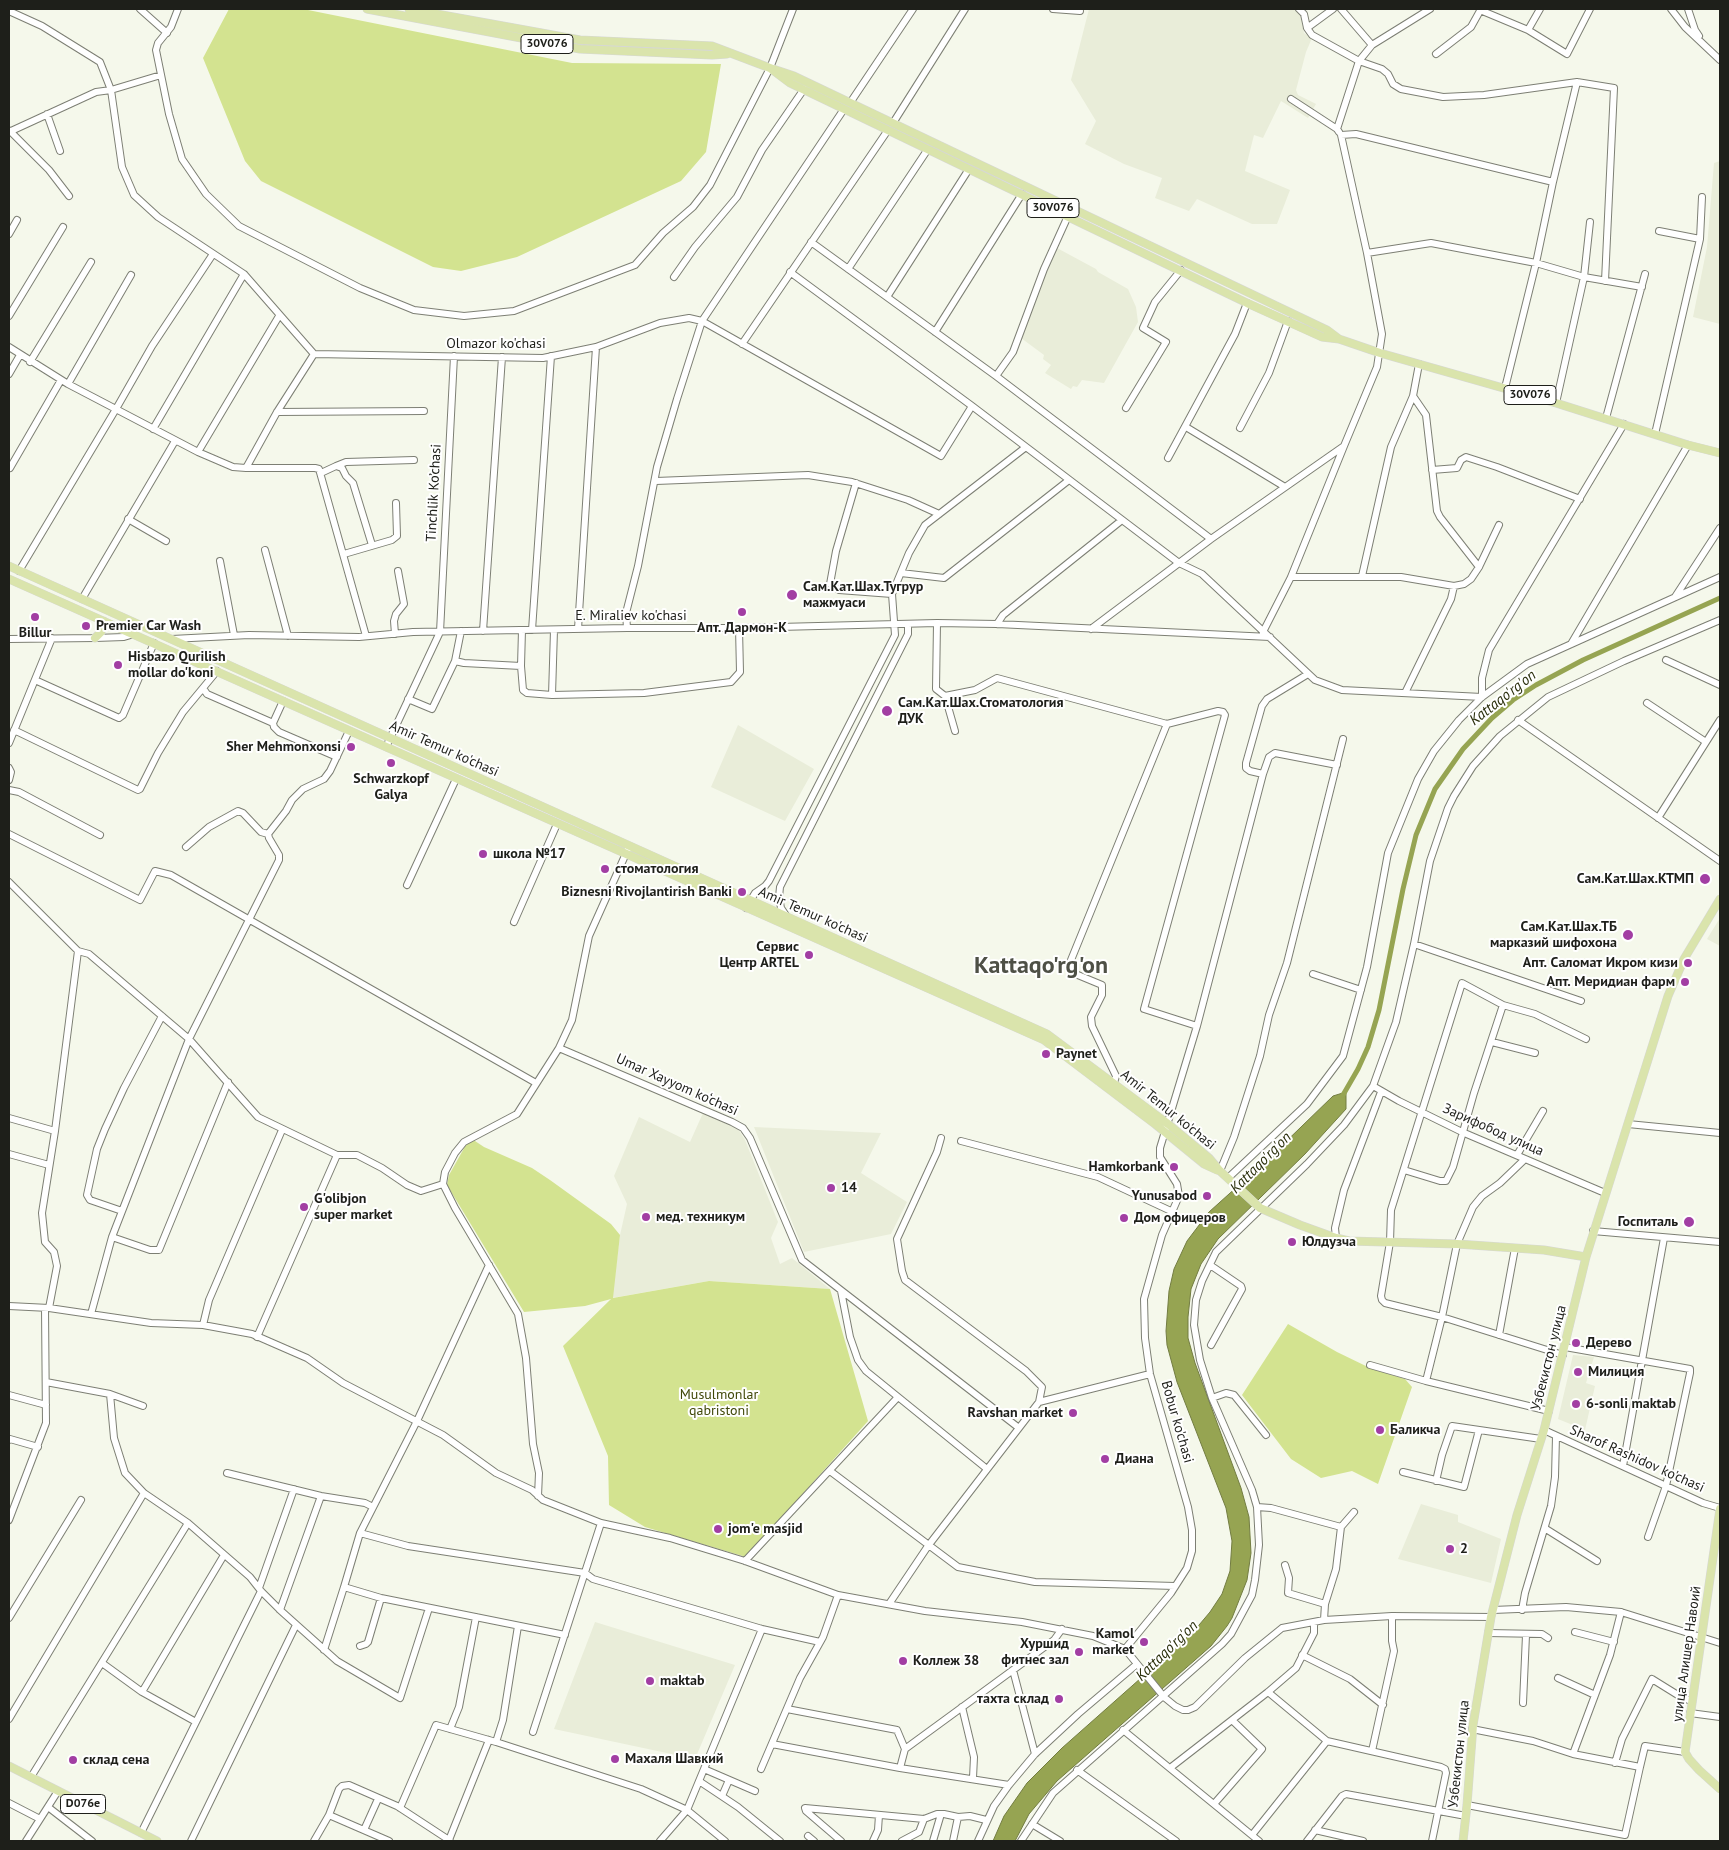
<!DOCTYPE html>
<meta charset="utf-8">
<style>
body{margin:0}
#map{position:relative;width:1729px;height:1850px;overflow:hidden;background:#f5f8eb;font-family:"PT Sans",sans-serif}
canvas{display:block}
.frame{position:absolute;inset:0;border:10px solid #1e1f1a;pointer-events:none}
</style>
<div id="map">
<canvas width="1729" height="1850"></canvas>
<div class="frame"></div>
</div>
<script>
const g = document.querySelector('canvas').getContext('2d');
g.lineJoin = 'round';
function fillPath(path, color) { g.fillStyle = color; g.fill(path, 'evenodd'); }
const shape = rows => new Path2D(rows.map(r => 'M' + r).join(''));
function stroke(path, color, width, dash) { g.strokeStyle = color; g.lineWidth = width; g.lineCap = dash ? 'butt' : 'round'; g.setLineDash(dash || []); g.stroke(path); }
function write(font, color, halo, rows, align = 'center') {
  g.font = font + ' "PT Sans",sans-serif'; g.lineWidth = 4; g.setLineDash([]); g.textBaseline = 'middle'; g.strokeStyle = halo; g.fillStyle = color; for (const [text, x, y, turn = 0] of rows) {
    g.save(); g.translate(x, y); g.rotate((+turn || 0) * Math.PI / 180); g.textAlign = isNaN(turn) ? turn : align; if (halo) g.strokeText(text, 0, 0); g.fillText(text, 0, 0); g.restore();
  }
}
fillPath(shape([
 [1089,9,1300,9,1304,33,1312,38,1306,52,1296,90,1298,95,1316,104,1308,118,1281,101,1263,138,1254,135,1245,171,1290,190,1277,224,1252,224,1197,199,1189,211,1155,198,1162,178,1124,164,1085,144,1096,121,1071,80],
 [1720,161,1720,324,1693,317,1707,247,1714,163],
 [1057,248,1096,269,1098,272,1128,289,1136,307,1138,322,1104,383,1082,380,1077,387,1073,386,1071,389,1045,373,1051,365,1043,359,1044,355,1021,338,1033,303],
 [738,725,814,769,785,821,711,787],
 [1720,918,1720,946,1707,939],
 [703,1113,738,1129,745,1140,778,1222,771,1238,780,1264,792,1258,830,1289,709,1281,612,1298,620,1235,627,1204,614,1176,639,1117,690,1142],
 [754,1127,881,1133,861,1173,907,1202,891,1234,804,1252],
 [1573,1355,1594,1357,1586,1383,1595,1386,1585,1430,1558,1419],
 [1421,1504,1458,1515,1458,1522,1501,1539,1491,1583,1398,1559],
 [595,1622,735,1665,695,1759,554,1729]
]), '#e9edd9');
fillPath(shape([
 [229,9,303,9,572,63,721,64,706,152,681,181,517,257,461,271,433,267,261,181,245,161,203,58],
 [472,1139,484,1147,532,1168,550,1180,611,1224,620,1235,613,1298,709,1281,830,1289,868,1421,746,1557,645,1527,609,1505,608,1456,563,1346,611,1299,585,1306,524,1312,447,1185,449,1175,467,1143],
 [1288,1324,1337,1352,1370,1368,1405,1379,1412,1387,1378,1484,1352,1471,1321,1478,1291,1459,1242,1395]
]), '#d3e390');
const water = shape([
 [1346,1092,1346,1109,1305,1154,1218,1239,1201,1264,1191,1289,1188,1317,1188,1338,1195,1363,1241,1488,1249,1517,1251,1553,1247,1580,1232,1618,1227,1626,1211,1646,1057,1781,1029,1814,1015,1841,993,1841,1004,1816,1027,1783,1062,1748,1194,1631,1210,1612,1222,1594,1230,1571,1232,1541,1226,1508,1177,1382,1167,1345,1166,1331,1169,1291,1174,1269,1187,1241,1209,1212,1269,1158,1333,1096,1346,1092]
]);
fillPath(water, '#96a452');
stroke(water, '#727c41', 1);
stroke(shape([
 [1343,1095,1358,1069,1368,1047,1379,1010,1403,889,1416,835,1435,789,1463,749,1492,718,1513,700,1536,685,1583,660,1720,598]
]), '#96a452', 5);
const minor = shape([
 [140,9,167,33],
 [178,9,171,27,158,43,156,50,169,114,182,159,206,194,239,226,360,288,414,310,464,316,514,311,635,265,663,233,693,207,710,185,770,68,793,9],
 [1053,9,1080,11],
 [1299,9,1304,14,1307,28,1312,35,1359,61,1382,69,1388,74,1393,84,1401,89,1443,97,1484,95,1577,82,1614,88,1605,281],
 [1341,9,1372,45],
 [1671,9,1685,27,1720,60],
 [1688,9,1695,30,1699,36],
 [1480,10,1528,30,1567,54,1590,9],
 [9,11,42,26,100,62,111,90,122,167,134,195,158,217,244,274,314,354],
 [1307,28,1333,9],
 [1528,30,1540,9],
 [1436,54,1471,27,1481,9],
 [1291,99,1337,129,1339,132],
 [850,103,913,9],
 [47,114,60,151],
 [893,123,965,9],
 [1337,129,1359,61,1372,45,1430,9],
 [10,131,49,170,69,196],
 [9,132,96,92,111,90,161,75],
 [1659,231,1700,239],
 [9,234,17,220],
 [811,242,996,376,1211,539],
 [1367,253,1431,243,1536,263,1584,277,1642,287],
 [848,269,928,149],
 [790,272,972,406,1179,563,1202,574,1315,680,1342,690,1482,697,1482,678,1489,650,1624,424],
 [674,277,695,247,737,197,762,150,804,89],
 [887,297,969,169],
 [9,316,63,227],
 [935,332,1022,194],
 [742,344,888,130],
 [9,347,68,384,198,452,233,467,246,468,277,412,314,354],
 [314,354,543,358,596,347,660,323,689,318,702,321,941,456,972,406],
 [30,362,91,262],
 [1419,364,1413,396,1426,415,1437,511,1440,517,1479,567],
 [9,374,20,355],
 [996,376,1013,352,1044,269,1068,216],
 [68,384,131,275],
 [1505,388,1536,263,1553,182,1577,82],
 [1556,403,1584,277,1590,222],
 [1126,408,1166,342,1143,328,1155,302,1181,270],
 [277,412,424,411],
 [1606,418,1645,274],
 [1186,427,1285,487],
 [1240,428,1269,373,1288,321],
 [153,429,244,274],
 [1655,434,1700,239,1702,197],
 [198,452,279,316],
 [1168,458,1235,334,1247,303],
 [336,466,346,462,414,460],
 [10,468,61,380],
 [246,468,315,468,319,469,366,636],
 [1432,470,1457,468,1461,460,1466,457,1497,467,1580,499],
 [321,473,336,466,342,468,346,476,353,483,372,545],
 [656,481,808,475,852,482,908,500,939,514],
 [856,483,836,551,830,584,839,590,892,594],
 [128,519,166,541],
 [265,550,288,636],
 [344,554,392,540,397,536,396,503],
 [220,561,234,635],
 [19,571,116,409,152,346,213,254],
 [901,573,944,578,1069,480],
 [1362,576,1391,447,1413,396],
 [1291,577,1401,577,1454,586,1464,584,1471,579,1479,567,1499,525],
 [1675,597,1720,528],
 [82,599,175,441],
 [937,623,936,689,945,696,955,731],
 [997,624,1003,615,1122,520],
 [627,628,626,613,638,566,657,467,677,399,702,321,844,109],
 [578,629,596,347],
 [1091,629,1211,539,1344,446,1377,367,1382,334,1367,253,1341,135,1356,134,1553,182],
 [522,630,521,666,523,690,527,693,552,695,644,693,731,682,740,672,739,628],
 [532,630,551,356],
 [483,631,502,357],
 [1263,632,1291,577,1344,446],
 [395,634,394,621,396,614,404,604,398,571],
 [9,639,95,638,124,637,134,634],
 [172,639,249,635,359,637,413,632,627,628,739,628,937,623,997,624,1270,637],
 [1571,644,1688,445],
 [1666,660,1720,685],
 [455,661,464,663,521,666],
 [35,680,119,718,123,715,154,643],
 [203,688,207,694,273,723],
 [1405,693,1451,599,1454,586],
 [552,695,554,630],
 [945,696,975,690,997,678,1167,724,1218,711,1223,712,1225,715,1144,1009,1197,1026],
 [408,699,432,709,455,661,461,631],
 [283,701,273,723,274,727,279,732,337,757],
 [1647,703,1706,742],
 [1518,720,1720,861],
 [14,730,138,790,140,789,158,753,183,712,217,671],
 [9,743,52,638],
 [386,747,440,632,454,356],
 [9,768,11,772,9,780],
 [1263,774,1250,771,1246,768,1246,763,1262,706,1267,699,1308,674],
 [9,790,19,792,100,835],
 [1658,818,1720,720],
 [9,834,140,900,155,871,171,875,536,1083],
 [186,847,209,827,238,811,243,813,261,832,268,834],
 [9,882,78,951,89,954,189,1039,258,1117,337,1155,357,1155,382,1168,407,1185,421,1191,443,1184],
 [407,885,456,779],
 [746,908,755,893,765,886,769,881,895,635,892,594,909,553,925,525,1026,447],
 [787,917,781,908,779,897,780,887,908,634,908,624],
 [514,922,557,824],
 [1414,944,1581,1001],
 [1313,974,1361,990],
 [1492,1042,1535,1053],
 [559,1048,732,1122,743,1128,750,1138,802,1260,1019,1428],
 [1114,1083,1116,1076,1092,1026,1091,1017,1102,995,1102,985,1073,973,1069,969,1069,965,1167,724],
 [1373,1086,1399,1101,1462,1132,1605,1193],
 [9,1118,55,1131,42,1213,45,1242,54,1252,57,1266,49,1308],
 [1628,1124,1720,1133],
 [55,1131,78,951],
 [941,1138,937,1152,897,1239,902,1271,905,1280,1026,1371,1042,1387,1039,1402],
 [961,1141,1098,1177,1173,1212],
 [9,1154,49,1165],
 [1517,1155,1543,1111],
 [1404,1170,1440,1181,1446,1181,1453,1167,1474,1093,1503,1005],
 [1220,1171,1234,1137,1260,1056,1269,1015,1287,963,1343,739],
 [1228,1178,1307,1104,1343,1056,1367,967,1388,853,1418,779,1434,751,1459,720,1482,697,1527,664,1720,577],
 [122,1211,90,1200,87,1195,97,1149,105,1129,124,1088,162,1016],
 [1593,1231,1720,1242],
 [112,1237,150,1250,159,1250,228,1082],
 [1336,1238,1335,1228,1344,1190,1381,1092],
 [489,1265,417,1421,360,1533,344,1587,381,1598,565,1635],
 [1210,1265,1241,1286,1242,1289,1211,1345],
 [841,1291,850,1337,858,1360,866,1371,987,1469],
 [9,1306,49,1308,151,1323,203,1325,252,1334,307,1358,343,1383,443,1435,496,1473,532,1490,543,1500,601,1523,670,1538,745,1561,838,1595,925,1611,1022,1622,1093,1636,1125,1649,1164,1697,1175,1706,1183,1710,1188,1710,1195,1707,1245,1658,1282,1628,1324,1620,1392,1616,1491,1617],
 [91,1314,112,1237,189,1039,279,860,279,855,269,838,268,834,286,811,292,800,303,789,324,779,330,771,349,731],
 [203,1325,209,1300,282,1130],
 [1499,1335,1515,1248],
 [257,1337,337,1155],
 [1565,1347,1690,1369,1690,1373,1666,1486,1648,1537],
 [1563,1355,1442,1317,1385,1303,1382,1300,1381,1296,1390,1242,1391,1210,1462,983,1503,1005,1535,1014,1586,1039],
 [1370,1365,1426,1381,1549,1411],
 [1426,1381,1442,1317,1457,1244,1473,1207,1482,1196,1500,1183,1525,1159],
 [46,1382,110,1394,114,1438,125,1473,144,1493,188,1523,250,1577,261,1591,280,1610,337,1661,400,1698,429,1608],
 [110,1394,143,1406],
 [9,1395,46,1405],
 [1212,1398,1226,1393,1234,1395,1266,1435],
 [1544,1430,1703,1503,1720,1508],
 [9,1440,10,1439,38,1447],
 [1623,1466,1664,1238],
 [830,1471,958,1567,1035,1582,1175,1586],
 [1403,1472,1464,1487,1479,1430],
 [227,1473,321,1496,365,1503,373,1507],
 [1436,1481,1442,1455,1452,1426,1541,1439],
 [538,1496,539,1473,533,1444,526,1358,518,1314,455,1208,443,1184,445,1172,455,1153,464,1142,517,1114,559,1048,572,1020,589,936,628,849],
 [1257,1507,1271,1508,1341,1527],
 [9,1520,46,1423,45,1308],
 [1546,1529,1597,1561],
 [360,1533,408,1546,585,1573,593,1579,762,1629,820,1642],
 [745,1561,898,1397],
 [1285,1565,1289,1578,1288,1593,1325,1604],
 [259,1588,294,1489],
 [889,1604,928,1546,1039,1402,1150,1374],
 [280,1610,321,1496],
 [1493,1610,1566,1607,1621,1612,1720,1643],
 [1522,1610,1525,1593,1551,1506,1555,1477,1556,1436],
 [9,1618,81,1500],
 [1324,1620,1325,1604,1336,1569,1341,1527,1354,1512],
 [1575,1632,1614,1642],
 [1488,1633,1542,1634,1548,1638],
 [360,1646,366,1644,368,1642,381,1598],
 [1125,1649,1171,1593,1187,1568,1192,1551,1192,1530,1188,1507,1150,1374,1145,1338,1144,1299,1162,1235,1179,1196,1177,1184,1160,1157,1160,1148,1197,1026,1263,774,1269,757,1275,753,1337,765],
 [324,1650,344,1587],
 [1302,1655,1350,1679,1383,1705],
 [102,1663,142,1692,196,1722],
 [1013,1670,1035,1754],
 [1558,1678,1595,1695],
 [142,1692,224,1555],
 [1268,1692,1327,1741,1441,1767,1445,1769,1446,1773,1432,1841],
 [1523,1703,1526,1635],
 [962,1707,974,1757,973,1778],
 [787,1709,897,1730,905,1749],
 [1690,1713,1720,1717],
 [9,1719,144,1493],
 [450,1729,459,1707,476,1617],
 [1472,1729,1533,1741,1573,1754,1640,1767,1645,1746,1685,1752],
 [1123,1730,1259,1841],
 [533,1732,601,1523],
 [496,1742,503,1720,518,1626],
 [772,1744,900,1768,1009,1785],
 [1372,1751,1394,1651,1392,1641,1392,1616],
 [1573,1754,1610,1655,1621,1612],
 [1615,1763,1622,1739,1652,1679,1681,1697,1691,1701],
 [900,1768,905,1749,1054,1640,1062,1629],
 [1170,1768,1268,1692,1296,1668,1314,1633,1314,1622],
 [704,1769,755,1791],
 [761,1769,800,1678,823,1637,838,1595],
 [1077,1770,1176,1841],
 [31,1777,188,1523],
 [699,1781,738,1807,780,1841],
 [722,1796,729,1780],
 [9,1803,40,1819],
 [1214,1804,1262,1749,1232,1720],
 [1467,1805,1625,1835,1640,1767],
 [48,1807,92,1841],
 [400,1808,436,1725,496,1742,641,1789,687,1810,725,1841],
 [329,1815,389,1841],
 [1032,1824,1060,1841],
 [364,1830,378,1799],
 [1315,1830,1363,1841],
 [141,1833,261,1591],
 [1252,1835,1327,1741],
 [808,1836,814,1841],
 [26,1841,58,1791],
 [191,1841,296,1625],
 [314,1841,329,1815,339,1789,342,1786,349,1785,397,1806,449,1840],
 [450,1841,449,1840,489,1740],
 [660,1841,687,1810,762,1629],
 [841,1841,806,1811,805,1808,924,1819,937,1814,944,1814,958,1817,970,1816,986,1820],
 [873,1841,878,1830,879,1815],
 [902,1841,919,1832,924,1819],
 [933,1841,941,1814],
 [953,1841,958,1817],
 [978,1841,994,1806,1009,1785,1035,1754,1078,1714,1137,1664],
 [1021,1841,1053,1793,1222,1644,1231,1634,1252,1595,1255,1580,1259,1545,1257,1507,1252,1490,1212,1398,1200,1360,1194,1325,1196,1300,1202,1281,1216,1252,1307,1164,1344,1125,1373,1086,1396,1022,1414,944,1430,861,1448,808,1454,796,1473,766,1500,736,1548,697,1624,661,1720,620],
 [1307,1841,1342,1796,1346,1794,1466,1816]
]);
const major = shape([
 [367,9,580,49,712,55,727,54],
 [409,9,580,40,712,46,770,68,794,76,1327,330,1339,339],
 [770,68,790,83,1247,303,1322,337,1339,339,1380,353,1556,403,1688,445,1720,453],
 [9,566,1047,1034,1168,1124,1209,1158,1220,1171,1260,1208,1300,1225,1336,1238,1349,1241,1457,1244,1544,1250,1586,1257],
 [9,579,1044,1040,1155,1124,1204,1164,1217,1170],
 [95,638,101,632,104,621],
 [1720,1509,1685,1752,1689,1759,1699,1770,1720,1789],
 [9,1766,157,1841],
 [1463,1841,1467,1805,1473,1725,1491,1617,1517,1515,1544,1430,1586,1257,1668,996,1684,959,1720,899]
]);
stroke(minor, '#7d7f74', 8);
stroke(major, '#d6d7d6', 9);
stroke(minor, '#fff', 6);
stroke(major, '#dae4ac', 8);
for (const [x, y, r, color] of [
 [792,595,6,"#a23ea3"],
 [742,612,5,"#a23ea3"],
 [35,617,5,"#a23ea3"],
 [86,626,5,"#a23ea3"],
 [118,665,5,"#a23ea3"],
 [887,711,6,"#a23ea3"],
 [351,747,5,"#a23ea3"],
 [391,763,5,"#a23ea3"],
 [483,854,5,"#a23ea3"],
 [605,869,5,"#a23ea3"],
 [1705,879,6,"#a23ea3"],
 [742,892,5,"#a23ea3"],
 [1628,935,6,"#a23ea3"],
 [809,955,5,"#a23ea3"],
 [1688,963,5,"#a23ea3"],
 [1685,982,5,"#a23ea3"],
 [1046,1054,5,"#a23ea3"],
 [1174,1167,5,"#a23ea3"],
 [831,1188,5,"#a23ea3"],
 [1207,1196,5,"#a23ea3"],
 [304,1207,5,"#a23ea3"],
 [646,1217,5,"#a23ea3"],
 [1124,1218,5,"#a23ea3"],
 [1689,1222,6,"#a23ea3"],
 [1292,1242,5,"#a23ea3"],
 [1576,1343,5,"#a23ea3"],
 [1578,1372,5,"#a23ea3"],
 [1576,1404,5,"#a23ea3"],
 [1073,1413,5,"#a23ea3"],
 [1380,1430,5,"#a23ea3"],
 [1105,1459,5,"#a23ea3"],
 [718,1529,5,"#a23ea3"],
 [1450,1549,5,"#a23ea3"],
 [1144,1642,5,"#a23ea3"],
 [1079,1652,5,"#a23ea3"],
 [903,1661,5,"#a23ea3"],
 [650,1681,5,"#a23ea3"],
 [1059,1699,5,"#a23ea3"],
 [615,1759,5,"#a23ea3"],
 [73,1760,5,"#a23ea3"]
]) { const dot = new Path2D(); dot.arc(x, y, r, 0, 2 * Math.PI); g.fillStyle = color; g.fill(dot); stroke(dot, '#fff', 2); }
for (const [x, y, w] of [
 [547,44,52],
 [1053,208,52],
 [1530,395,52],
 [83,1804,45]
]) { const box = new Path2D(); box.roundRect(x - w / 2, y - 9.5, w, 19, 4); g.fillStyle = '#fff'; g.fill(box); stroke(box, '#1e1f1a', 1); }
write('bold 12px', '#1e1f1a', null, [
 ["30V076",547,44],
 ["30V076",1053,208],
 ["30V076",1530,395],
 ["D076e",83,1804]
]);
write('14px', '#1e1f1a', '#fff', [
 ["Olmazor ko'chasi",496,344],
 ["Tinchlik Ko’chasi",434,493,-87],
 ["E. Miraliev ko'chasi",631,616],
 ["Amir Temur ko'chasi",444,749,24],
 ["Amir Temur ko'chasi",813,915,24],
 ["Umar Xayyom ko‘chasi",677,1085,24],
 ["Amir Temur ko'chasi",1168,1110,39],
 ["Зарифобод улица",1493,1130,24],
 ["Узбекистон улица",1549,1358,-76],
 ["Bobur ko'chasi",1177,1422,74],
 ["Sharof Rashidov ko'chasi",1637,1459,24],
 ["улица Алишер Навоий",1687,1654,-82],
 ["Узбекистон улица",1459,1754,-84]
]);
write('bold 14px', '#1e1f1a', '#fff', [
 ["Сам.Кат.Шах.Тугрур",803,587],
 ["мажмуаси",803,603],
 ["Premier Car Wash",96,626],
 ["Апт. Дармон-К",742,628,"center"],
 ["Billur",35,633,"center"],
 ["Hisbazo Qurilish",128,657],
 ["mollar do'koni",128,673],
 ["Сам.Кат.Шах.Стоматология",898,703],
 ["ДУК",898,719],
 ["Sher Mehmonxonsi",341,747,"right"],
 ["Schwarzkopf",391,779,"center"],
 ["Galya",391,795,"center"],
 ["школа №17",493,854],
 ["стоматология",615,869],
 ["Сам.Кат.Шах.КТМП",1694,879,"right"],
 ["Biznesni Rivojlantirish Banki",732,892,"right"],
 ["Сам.Кат.Шах.ТБ",1617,927,"right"],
 ["марказий шифохона",1617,943,"right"],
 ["Сервис",799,947,"right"],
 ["Центр ARTEL",799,963,"right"],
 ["Апт. Саломат Икром кизи",1678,963,"right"],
 ["Апт. Меридиан фарм",1675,982,"right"],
 ["Paynet",1056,1054],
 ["Hamkorbank",1164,1167,"right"],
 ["14",841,1188],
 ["Yunusabod",1197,1196,"right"],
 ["G'olibjon",314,1199],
 ["super market",314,1215],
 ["мед. техникум",656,1217],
 ["Дом офицеров",1134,1218],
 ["Госпиталь",1678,1222,"right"],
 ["Юлдузча",1302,1242],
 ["Дерево",1586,1343],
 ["Милиция",1588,1372],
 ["6-sonli maktab",1586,1404],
 ["Ravshan market",1063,1413,"right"],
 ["Баликча",1390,1430],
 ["Диана",1115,1459],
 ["jom'e masjid",728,1529],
 ["2",1460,1549],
 ["Kamol",1134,1634,"right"],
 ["market",1134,1650,"right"],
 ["Хуршид",1069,1644,"right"],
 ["фитнес зал",1069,1660,"right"],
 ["Коллеж 38",913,1661],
 ["maktab",660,1681],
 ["тахта склад",1049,1699,"right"],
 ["Махаля Шавкий",625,1759],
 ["склад сена",83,1760]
], 'left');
write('14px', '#3f4707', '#fff', [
 ["Musulmonlar",719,1395],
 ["qabristoni",719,1411]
]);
write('italic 15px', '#292e0a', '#fff', [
 ["Kattaqo'rg'on",1503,698,-38],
 ["Kattaqo'rg'on",1261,1163,-45],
 ["Kattaqo'rg'on",1167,1651,-44]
]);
write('bold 24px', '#4e5046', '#fff', [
 ["Kattaqo'rg'on",1041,966]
]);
</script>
